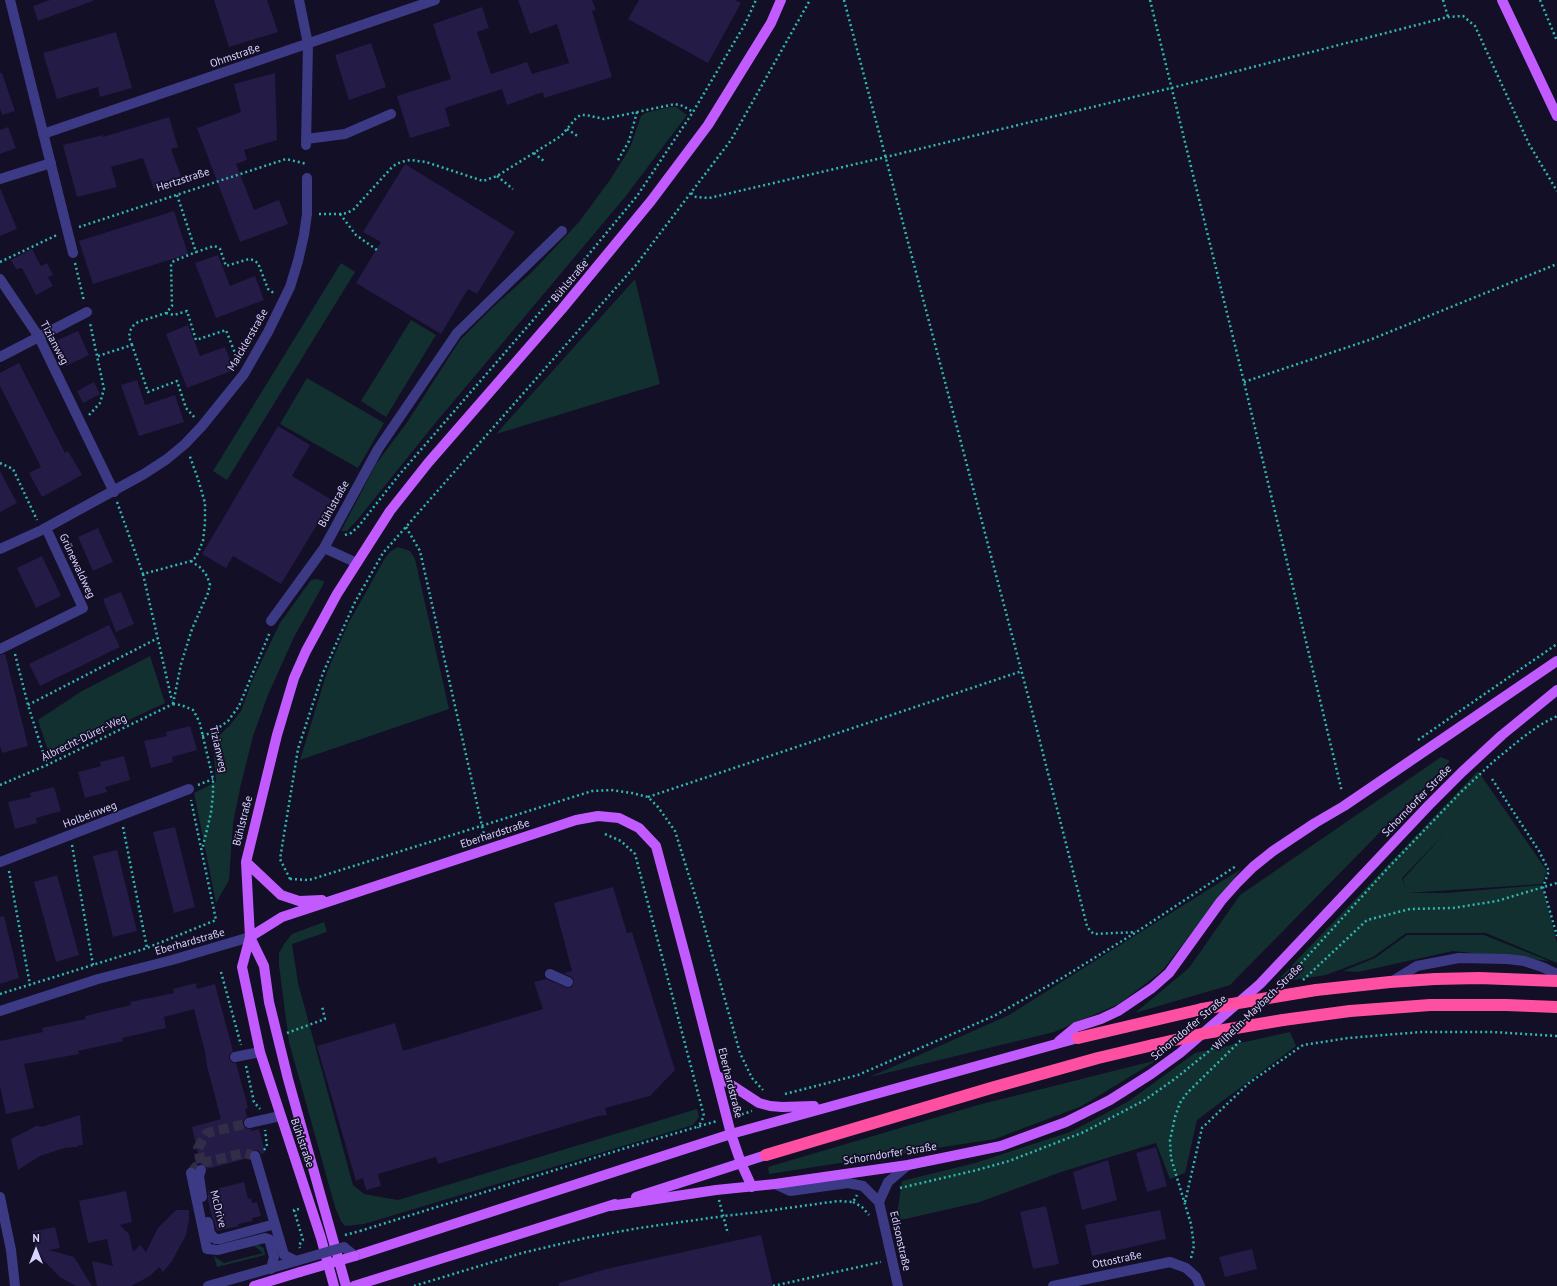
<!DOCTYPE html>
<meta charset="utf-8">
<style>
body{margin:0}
#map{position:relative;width:1557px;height:1286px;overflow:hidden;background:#130f26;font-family:"PT Sans",sans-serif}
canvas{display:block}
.north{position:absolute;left:16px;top:1230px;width:40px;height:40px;-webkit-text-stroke:3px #130f26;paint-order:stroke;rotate:0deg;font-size:11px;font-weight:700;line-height:16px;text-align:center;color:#d9d4ff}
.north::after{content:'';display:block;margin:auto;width:14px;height:18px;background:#d9d4ff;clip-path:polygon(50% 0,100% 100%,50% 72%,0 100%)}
</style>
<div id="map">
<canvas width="1557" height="1286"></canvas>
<div class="north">N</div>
</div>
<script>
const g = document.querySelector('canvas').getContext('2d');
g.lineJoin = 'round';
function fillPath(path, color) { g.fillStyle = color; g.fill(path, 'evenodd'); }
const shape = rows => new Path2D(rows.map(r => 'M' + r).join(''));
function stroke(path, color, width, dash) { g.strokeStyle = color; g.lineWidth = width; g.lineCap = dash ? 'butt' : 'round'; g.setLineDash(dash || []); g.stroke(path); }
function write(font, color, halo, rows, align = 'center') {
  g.font = font + ' "PT Sans",sans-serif'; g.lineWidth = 3.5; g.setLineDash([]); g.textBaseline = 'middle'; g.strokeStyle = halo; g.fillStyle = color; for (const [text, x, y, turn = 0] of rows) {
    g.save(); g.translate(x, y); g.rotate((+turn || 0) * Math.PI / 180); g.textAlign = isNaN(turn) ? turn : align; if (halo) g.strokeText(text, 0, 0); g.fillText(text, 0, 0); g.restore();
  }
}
fillPath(shape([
 [670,107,676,107,687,115,625,197,432,427,358,519,347,531,341,531,376,464,408,421,460,340,493,307,532,272,579,222,610,180,625,156,631,145,641,116,645,113],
 [341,263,355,272,227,480,213,471],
 [635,279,660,384,496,434],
 [411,320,436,335,386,417,361,401],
 [307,378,384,423,358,468,280,424],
 [398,547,410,551,415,559,449,709,300,760,327,672,348,624,385,558,391,551],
 [317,579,324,581,323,585,294,637,268,695,253,736,241,784,233,823,229,880,216,903,194,793,216,782,213,742,230,725,241,711,252,681,280,623,311,580],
 [150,656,165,703,97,735,51,760,38,720,82,691],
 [1441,757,1450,761,1230,985,1135,1013,1189,968,1240,895],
 [1478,771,1547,871,1542,884,1407,893,1403,879,1446,832,1402,878,1407,893,1446,893,1542,885,1557,943,1557,963,1486,933,1406,933,1373,957,1326,975,1275,983],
 [1241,869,1162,971,1119,1004,1054,1032,870,1077,1009,1015],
 [324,922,327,932,292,944,298,983,351,1178,353,1185,364,1194,398,1200,697,1109,699,1117,693,1125,364,1224,345,1226,341,1221,335,1207,289,1042,279,965,279,953,284,944,292,934],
 [1407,935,1484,935,1549,961,1453,951,1358,972,1343,971,1375,958],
 [1290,1032,1296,1046,1197,1120,1185,1173,1170,1179,1156,1143,1061,1172,980,1202,896,1221,902,1181,975,1163,1070,1132,1129,1101,1195,1053],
 [1157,1060,1082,1106,995,1139,769,1174,768,1167,978,1105],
 [258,1245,264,1248,265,1255,217,1267,214,1256,224,1263,263,1253,254,1246]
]), '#12302f');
fillPath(shape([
 [50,0,93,0,93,1,38,21,33,6],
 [214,0,267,0,278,32,229,47],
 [518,0,592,0,596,10,592,11,612,77,544,98,543,92,507,105,502,89,445,108,450,126,410,138,397,96,451,79,433,24,482,7,489,28,477,32,491,74,527,62,532,74,569,63,557,24,530,34],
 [639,0,735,0,741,3,708,63,628,19],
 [116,32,132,88,100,97,98,87,57,99,43,53],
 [371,43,386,87,349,100,335,55],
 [0,73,2,73,15,111,2,115,0,108],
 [275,73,277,140,244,150,247,160,236,164,254,210,279,200,288,224,240,242,197,128,241,112,234,84],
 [169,117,178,147,171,149,182,179,154,189,143,158,111,167,117,187,77,197,63,145,103,135,103,137],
 [8,127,16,148,0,154,0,130],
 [405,164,515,232,477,294,468,289,441,334,356,283,381,242,363,232],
 [0,188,17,229,0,236],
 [174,211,188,254,93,284,79,241],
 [32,249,41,266,47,263,53,275,48,277,53,286,36,295,22,268,16,269,11,260],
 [218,255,230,286,255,276,264,300,216,318,195,263],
 [188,325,200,356,225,347,234,370,187,388,166,334],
 [78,331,89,355,66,366,55,341],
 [19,363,65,453,68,451,82,475,42,497,29,473,41,467,0,386,0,373],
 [137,380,145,405,175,395,184,422,139,436,121,385],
 [94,382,100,394,83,403,77,391],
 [278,426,310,445,292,476,332,500,281,584,233,556,226,568,202,554],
 [0,471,17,503,0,512],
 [98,528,113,562,93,571,78,537],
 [42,556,61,596,36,608,17,568],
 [121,592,134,624,116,632,103,599],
 [109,625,120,647,40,686,29,664],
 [5,654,28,746,2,753,0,746,0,655],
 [190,726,197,750,172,757,173,762,151,768,144,741,167,736,166,732],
 [124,756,130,780,105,787,107,792,85,798,78,772,101,766,100,762],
 [54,787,61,811,36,818,37,823,15,829,8,802,31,797,30,793],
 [175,827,195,907,174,913,153,832],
 [117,850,137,931,113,937,93,856],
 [57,875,79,955,56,962,34,882],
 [613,887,627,933,632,932,675,1070,650,1096,605,1108,607,1115,598,1116,438,1164,436,1157,378,1174,381,1186,366,1190,363,1178,356,1181,317,1046,395,1023,403,1051,543,1009,534,982,546,979,568,988,572,987,574,982,573,978,564,973,572,971,554,903],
 [4,916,19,978,0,984,0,917],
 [196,983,197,989,215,984,233,1051,229,1055,229,1059,233,1063,236,1063,248,1108,245,1109,247,1117,243,1121,243,1125,247,1129,251,1129,251,1131,259,1129,265,1153,261,1154,259,1151,254,1150,250,1152,249,1158,207,1169,206,1165,200,1164,192,1127,221,1119,207,1066,205,1052,194,1009,164,1017,166,1028,122,1038,123,1041,78,1051,79,1054,24,1064,34,1108,6,1114,0,1086,0,1041,43,1032,42,1028,86,1019,85,1016,131,1005,130,1002,174,993,173,989],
 [80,1115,83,1145,78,1145,78,1147,64,1148,40,1156,18,1170,11,1139,38,1125,38,1127,41,1126,41,1127],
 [1156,1147,1167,1186,1147,1192,1136,1153],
 [1108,1160,1117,1200,1082,1210,1073,1172],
 [244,1182,248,1199,251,1198,252,1203,257,1202,261,1216,252,1218,253,1221,238,1224,239,1226,217,1231,214,1220,212,1217,208,1200,208,1191],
 [126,1191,132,1222,120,1225,129,1234,133,1252,140,1245,146,1252,158,1228,176,1210,189,1210,189,1220,186,1235,172,1261,163,1272,159,1267,150,1276,131,1286,97,1286,92,1261,113,1266,107,1239,88,1243,79,1201],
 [1046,1206,1059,1264,1033,1269,1020,1212],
 [1160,1210,1166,1239,1092,1256,1085,1225],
 [55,1227,60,1248,49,1250,74,1257,92,1286,76,1286,60,1277,44,1261,36,1247,31,1232],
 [761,1235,773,1286,559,1286,559,1283,606,1269],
 [1252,1249,1257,1269,1225,1277,1219,1257]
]), '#241b47');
stroke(shape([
 [201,1163,198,1148,207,1133,249,1123],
 [191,1173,196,1167,201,1163,245,1153,255,1156]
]), '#312d47', 10, [10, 5]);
stroke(shape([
 [844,0,1036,726,1087,926,1090,931,1094,934,1136,932],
 [1150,0,1244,382,1342,792],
 [1443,0,1448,17],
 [1540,0,1557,41],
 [567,129,579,137],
 [534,153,545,162],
 [618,160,629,141,637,112],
 [497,176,513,189],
 [691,193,696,197,709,198,886,157,1171,88,1448,17,1463,16,1475,26,1529,144,1557,191],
 [177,195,196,252,214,246,217,247,220,249,226,266,249,259,253,260,258,263,268,289,275,294],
 [319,214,340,214,347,213,354,209,393,166,401,162,410,160,426,162,483,181,497,176,561,136,577,117,581,115,586,115,604,119,675,104,683,106,693,112],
 [340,214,356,235,377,250],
 [79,227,286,159,307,164],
 [0,262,57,235],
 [75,263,84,301],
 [166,313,174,315,187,311,196,340,226,330,238,361],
 [132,345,129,337,130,331,133,326,138,322,166,313,172,306,171,264,174,261,196,252],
 [98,356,132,345,148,392,177,381,186,408,195,418],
 [1244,382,1372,339,1557,264],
 [89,415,100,403,104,389,90,323],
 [0,463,13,469,37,520],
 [117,502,143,574,191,561,196,557,203,541,205,523,205,503,198,479,189,454],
 [406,527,420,551,485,839],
 [345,535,351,533,358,527,399,475,560,289,637,196,693,112,745,24,756,0],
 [143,574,172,701],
 [15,654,28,705,47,765],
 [173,704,181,705,193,710,197,717,200,724,213,779,213,794,211,813,202,850],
 [173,704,181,664,192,629,208,593,210,585,207,576,201,568,191,561],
 [28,705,158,638],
 [202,736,211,733,228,721,239,706,270,632],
 [1418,740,1557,644],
 [1492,779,1539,851,1549,871,1543,887,1557,936],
 [0,785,47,765,173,704],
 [198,785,213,779],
 [648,797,1022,671],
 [123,827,147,948],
 [605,834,621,841,635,854,704,1116,698,1128],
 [72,845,93,965],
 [9,871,30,985],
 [290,879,309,880,592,791,611,790,632,793,648,797,658,807,675,831,700,911,740,1053,752,1078,763,1090],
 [290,879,280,859,298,749,323,673,355,602,383,553,636,265,731,140,810,0],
 [221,972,241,1045],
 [1303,980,1367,920,1410,909,1453,908,1497,901,1557,883],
 [1284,982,1388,868,1461,792,1494,761,1522,738,1540,725,1557,716],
 [0,994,147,948,216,920,191,800],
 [287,1033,325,1019,322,1006],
 [246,1066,254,1102,260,1109],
 [785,1094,858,1075,994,1016,1062,978,1138,931,1236,866],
 [737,1116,752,1111],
 [264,1150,267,1146,265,1130],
 [900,1188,977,1170,1009,1161,1084,1132,1145,1100,1176,1078,1219,1043],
 [719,1200,728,1234],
 [853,1202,862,1207,869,1215],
 [1185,1202,1202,1128,1249,1083,1303,1045,1348,1038,1421,1032,1493,1032,1557,1036],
 [299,1209,294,1210,303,1240,299,1245,300,1248],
 [360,1231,629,1147,717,1121],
 [1191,1258,1194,1246,1191,1224,1171,1158,1170,1140,1175,1117,1180,1103,1187,1093,1241,1040],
 [414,1286,522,1253,590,1237,639,1228,724,1216,759,1212,838,1201,853,1202,857,1195],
 [773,1286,881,1262]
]), '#2fb8b0', 2.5, [2, 3]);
stroke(shape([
 [10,0,73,253],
 [299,0,308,44,306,145],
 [43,134,435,0],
 [306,139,345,134,391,114],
 [0,179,51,163],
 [0,279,39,337,114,492],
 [0,357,87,312],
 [324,548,378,449,457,333,562,231],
 [0,549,42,530,144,474,167,459,185,444,202,426,244,374,268,332,290,287,298,261,304,235,307,214,307,178],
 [271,621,324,548,357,563],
 [0,649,83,608,46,528],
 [0,862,189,789],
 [550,974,568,982],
 [1391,982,1417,966,1459,958,1507,959,1524,961,1542,967,1557,974],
 [0,1011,98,979,172,960,250,937],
 [235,1057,260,1052],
 [249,1123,280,1116],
 [255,1156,284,1255,296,1261],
 [201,1170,199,1176,202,1197],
 [191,1173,207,1249,218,1250,265,1238,269,1239,274,1257,271,1269],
 [775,1184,790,1191,848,1183,863,1186,879,1202,898,1286],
 [0,1197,11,1250,15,1286],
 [879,1202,888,1182,908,1165],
 [208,1222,210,1233,215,1239,220,1239,275,1224],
 [208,1286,296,1261],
 [1053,1286,1170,1262,1186,1268,1196,1277,1200,1286]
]), '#3d3a85', 10);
stroke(shape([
 [1502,0,1557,116],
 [246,862,281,895,299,901,322,900],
 [250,937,282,917,576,820,598,816,619,818,639,828,656,846,688,966,731,1134,741,1163,752,1187],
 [250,937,264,966,269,1002,288,1079,346,1286],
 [1059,1041,1076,1027,1101,1019,1118,1011,1152,988,1169,973,1221,901,1237,883,1253,867,1273,851,1315,823,1344,806,1557,661],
 [716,1075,759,1103,770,1106,782,1107,814,1106],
 [636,1197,766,1155],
 [610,1206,716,1190,775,1184,908,1165,1001,1146,1066,1122,1110,1100,1151,1074,1180,1053,1260,984,1429,805,1462,772,1502,735,1557,690],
 [355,1256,731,1134,1078,1038],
 [254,1286,300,1272],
 [334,1286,321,1238,260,1052,242,967,250,937,246,862,277,735,294,678,306,651,337,594,390,511,428,463,562,309,651,201,708,125,771,23,781,0],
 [354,1286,615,1204]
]), '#c25bff', 10);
stroke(shape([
 [1316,990,1390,982,1435,979,1479,978,1557,981],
 [1283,1020,1350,1011,1430,1005,1506,1005,1557,1007],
 [1078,1038,1202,1009],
 [766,1155,991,1088,1098,1058,1153,1045]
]), '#ff4fa3', 12);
stroke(shape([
 [345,1235,360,1231]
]), '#2fb8b0', 2.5, [2, 3]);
stroke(shape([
 [296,1261,344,1247,355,1256]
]), '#3d3a85', 10);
stroke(shape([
 [300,1272,355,1256]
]), '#c25bff', 10);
stroke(shape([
 [1202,1009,1316,990],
 [1153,1045,1206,1033,1283,1020]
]), '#ff4fa3', 12);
write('11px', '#d9d4ff', '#130f26', [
 ["Ohmstraße",235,56,-19],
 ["Hertzstraße",183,180,-18],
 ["Bühlstraße",570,281,-50],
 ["Maicklerstraße",248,340,-60],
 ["Tizianweg",54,343,62],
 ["Bühlstraße",334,504,-61],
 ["Grünewaldweg",77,566,65],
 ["Albrecht-Dürer-Weg",84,738,-26],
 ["Tizianweg",218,749,77],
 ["Schorndorfer Straße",1417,801,-46],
 ["Holbeinweg",90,815,-21],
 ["Bühlstraße",243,821,-76],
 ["Eberhardstraße",495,834,-18],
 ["Eberhardstraße",190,942,-16],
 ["Wilhelm-Maybach-Straße",1258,1007,-44],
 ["Schorndorfer Straße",1189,1028,-40],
 ["Eberhardstraße",730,1083,76],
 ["Bühlstraße",302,1143,71],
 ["Schorndorfer Straße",890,1154,-9],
 ["McDrive",218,1209,76],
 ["Edisonstraße",900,1241,77],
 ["Ottostraße",1117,1260,-12]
]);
</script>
